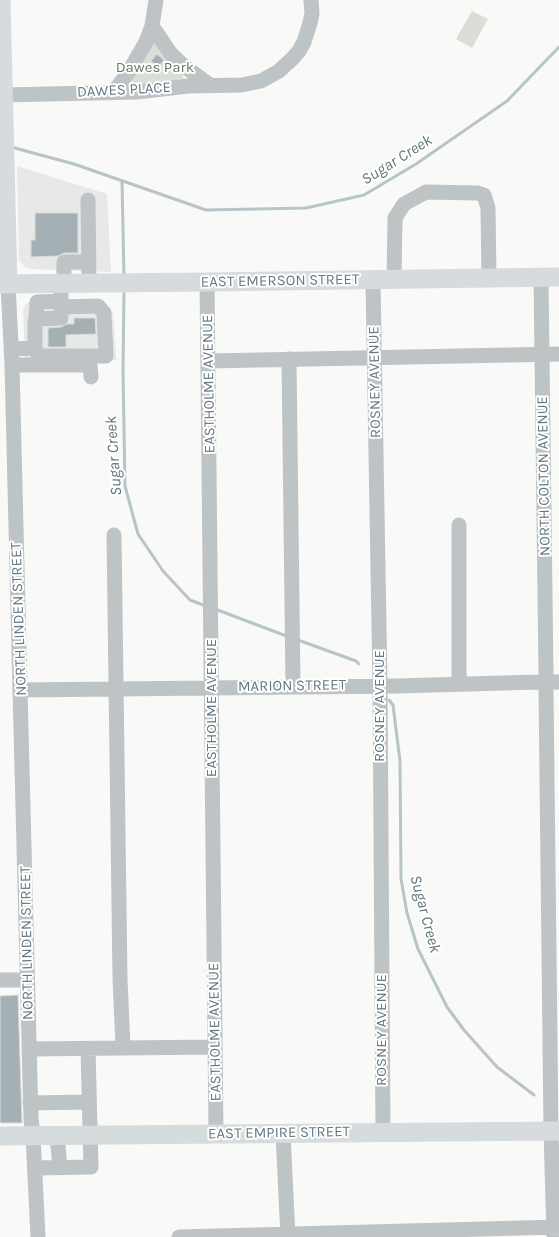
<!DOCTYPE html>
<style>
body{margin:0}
canvas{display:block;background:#f9f9f7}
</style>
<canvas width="559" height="1237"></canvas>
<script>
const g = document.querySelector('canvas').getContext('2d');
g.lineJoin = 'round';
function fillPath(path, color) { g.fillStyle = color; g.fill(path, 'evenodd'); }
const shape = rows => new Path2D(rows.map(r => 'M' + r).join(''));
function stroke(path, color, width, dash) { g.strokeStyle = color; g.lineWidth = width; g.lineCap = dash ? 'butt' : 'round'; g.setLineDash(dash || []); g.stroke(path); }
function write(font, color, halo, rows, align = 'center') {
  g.font = font + ' Karla,sans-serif'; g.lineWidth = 4; g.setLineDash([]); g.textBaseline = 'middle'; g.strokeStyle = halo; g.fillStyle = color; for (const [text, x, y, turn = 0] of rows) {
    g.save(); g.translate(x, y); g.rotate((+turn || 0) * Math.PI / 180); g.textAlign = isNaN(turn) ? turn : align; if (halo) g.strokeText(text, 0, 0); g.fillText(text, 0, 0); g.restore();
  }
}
fillPath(shape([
 [17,166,107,194,111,272,30,269,24,266,19,260],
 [35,298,98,300,113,311,116,360,25,362,23,310,26,304]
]), '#e7e9e8');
fillPath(shape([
 [472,11,488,19,472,48,456,39],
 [155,41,183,74,183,79,138,85,134,84,131,80,151,43]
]), '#daded7');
stroke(shape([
 [11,147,74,164,206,210,306,208,364,195,416,164,507,101,559,47],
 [122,181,124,277],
 [124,289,123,371,125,486,138,534,163,571,190,600,206,606],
 [215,609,289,637],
 [298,640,356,661,359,664],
 [389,700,393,705,400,761,401,879,407,913,418,949,447,1007,464,1030,497,1067,534,1095]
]), '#b8c5c8', 3);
const building = shape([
 [157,54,164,60,158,67,151,61,157,54],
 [35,213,78,213,78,253,64,253,58,256,31,257,31,240,35,240,35,213],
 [74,318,95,318,96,334,66,335,66,347,48,347,48,328,61,327,67,324,74,324,74,318],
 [18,995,22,1123,0,1123,0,996,18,995]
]);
fillPath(building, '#a5b0b4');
stroke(building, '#dbdbd9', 1);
stroke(shape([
 [152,26,171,54,184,66,210,85],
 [114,91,128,73,146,42,152,26,156,0],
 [4,95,137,92,188,86,242,85,261,81,279,71,293,58,299,51,304,42,310,23,312,14,311,0],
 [88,200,89,283],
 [541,277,546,675],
 [373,280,380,685,383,1132],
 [394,280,395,218,404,204,426,192,478,193,484,195,488,208,489,278],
 [207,282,216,1133],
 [64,283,64,262,88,262],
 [8,284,12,365,20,690,31,1119,33,1135,38,1237],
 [36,319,37,302,61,301],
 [35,348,39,356,106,356,104,313,98,306,61,307],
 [11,349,35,348,35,321,36,319,61,318,61,283],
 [289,359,293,686],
 [208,361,559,354],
 [12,365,90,365,91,377],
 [114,535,120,979,123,1047],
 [554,682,559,682],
 [459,684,459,525],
 [20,690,396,686,539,682],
 [546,690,551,1131,554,1237],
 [0,980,27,980],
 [29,1049,215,1047],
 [30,1103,88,1102],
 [283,1133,288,1237],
 [57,1135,60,1168],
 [35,1168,91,1167,88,1049],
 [179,1237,559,1227]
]), '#bec4c6', 15);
stroke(shape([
 [1,0,8,284],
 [0,284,207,282,559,277],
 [0,1136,559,1131]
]), '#d6dbde', 19);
write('15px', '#6a7965', '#fff', [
 ["Dawes Park",155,68]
]);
write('15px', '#667880', '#fff', [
 ["DAWES PLACE",124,90,-3],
 ["EAST EMERSON STREET",280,281,-1],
 ["ROSNEY AVENUE",375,382,-91],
 ["EASTHOLME AVENUE",209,384,-91],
 ["NORTH COLTON AVENUE",544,476,-91],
 ["NORTH LINDEN STREET",19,619,-92],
 ["MARION STREET",292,686,-1],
 ["ROSNEY AVENUE",380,706,-90],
 ["EASTHOLME AVENUE",212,708,-90],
 ["NORTH LINDEN STREET",27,943,-91],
 ["ROSNEY AVENUE",382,1030,-90],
 ["EASTHOLME AVENUE",215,1032,-91],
 ["EAST EMPIRE STREET",279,1133,-1]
]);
write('italic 16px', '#60767a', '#fff', [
 ["Sugar Creek",397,160,-32],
 ["Sugar Creek",114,456,-94],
 ["Sugar Creek",425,914,75]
]);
</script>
